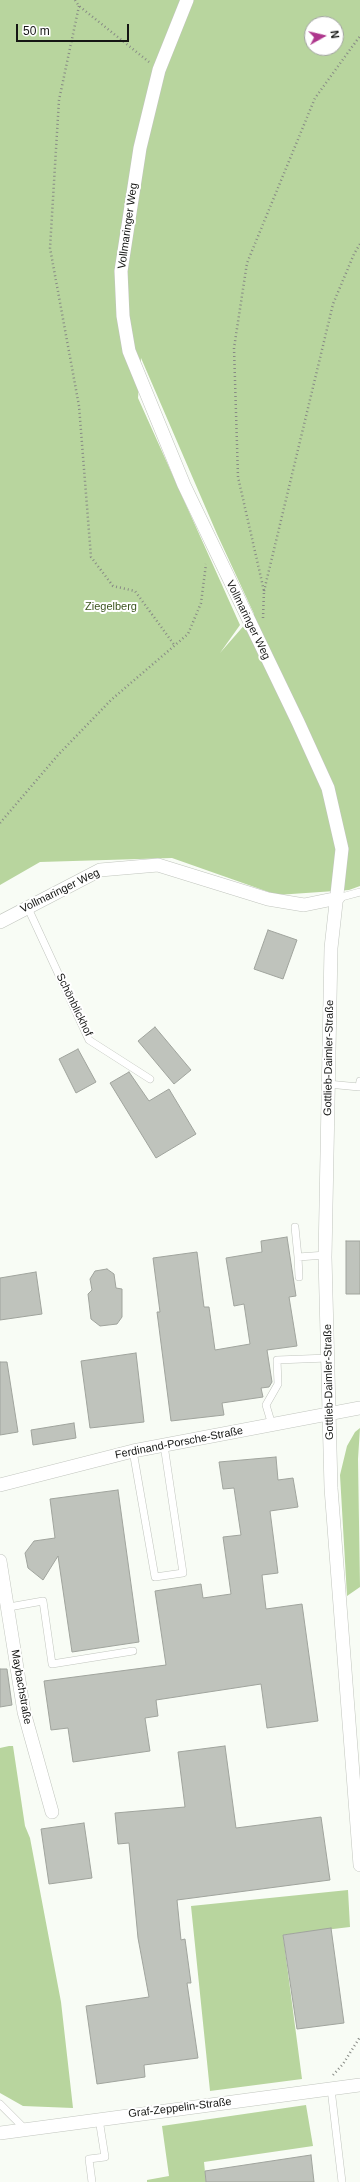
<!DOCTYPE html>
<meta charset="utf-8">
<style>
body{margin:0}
#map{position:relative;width:360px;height:2182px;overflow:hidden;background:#f8fcf5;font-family:Helvetica,sans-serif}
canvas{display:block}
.north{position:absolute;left:304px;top:16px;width:40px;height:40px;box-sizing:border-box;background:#fff;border:1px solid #a1a2a1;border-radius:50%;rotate:82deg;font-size:11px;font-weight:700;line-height:16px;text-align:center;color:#151614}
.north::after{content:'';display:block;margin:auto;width:14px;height:18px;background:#ae378d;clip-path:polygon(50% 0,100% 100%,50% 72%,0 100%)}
.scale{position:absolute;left:16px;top:24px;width:113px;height:18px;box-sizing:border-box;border:2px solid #151614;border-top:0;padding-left:5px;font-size:12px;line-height:14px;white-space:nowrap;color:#151614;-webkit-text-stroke:3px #fff;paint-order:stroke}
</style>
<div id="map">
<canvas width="360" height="2182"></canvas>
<div class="north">N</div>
<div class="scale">50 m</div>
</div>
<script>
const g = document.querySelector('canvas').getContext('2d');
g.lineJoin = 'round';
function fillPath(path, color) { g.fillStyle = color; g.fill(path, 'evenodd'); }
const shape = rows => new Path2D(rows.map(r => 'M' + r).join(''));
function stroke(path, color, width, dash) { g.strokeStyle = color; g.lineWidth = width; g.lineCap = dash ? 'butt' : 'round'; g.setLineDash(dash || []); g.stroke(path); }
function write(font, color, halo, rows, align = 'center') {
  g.font = font + ' Helvetica,sans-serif'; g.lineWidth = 4; g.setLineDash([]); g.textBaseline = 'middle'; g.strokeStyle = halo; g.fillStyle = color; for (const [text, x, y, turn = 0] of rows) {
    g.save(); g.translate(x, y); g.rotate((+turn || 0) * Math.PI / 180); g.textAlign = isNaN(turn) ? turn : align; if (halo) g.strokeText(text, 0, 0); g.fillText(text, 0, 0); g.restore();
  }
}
fillPath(shape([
 [0,0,360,0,360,886,349,890,277,895,172,858,40,862,0,885],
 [312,24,336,24,336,48,312,48],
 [141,358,217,534,254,614,220,653,240,625,138,398],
 [360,1428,358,1459,360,1587,347,1596,340,1475,347,1446,355,1432],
 [9,1746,13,1746,25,1826,30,1838,61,2002,73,2108,23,2106,0,2093,0,1748],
 [348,1890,350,1927,283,1935,302,2079,210,2091,191,1906],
 [306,2105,313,2146,204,2162,206,2182,147,2182,147,2180,169,2176,162,2126]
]), '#b8d59e');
const building = shape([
 [268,930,297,940,283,979,254,969,268,930],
 [155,1027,191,1070,174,1084,138,1041,155,1027],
 [78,1049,96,1082,76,1093,59,1059,78,1049],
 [129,1072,149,1101,169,1089,196,1134,156,1158,110,1083,129,1072],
 [287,1237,296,1296,289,1297,297,1346,267,1350,272,1382,269,1387,261,1388,263,1397,222,1403,224,1415,171,1421,157,1312,160,1312,153,1258,197,1252,204,1307,209,1307,215,1350,250,1344,244,1304,234,1306,226,1258,262,1252,261,1241,287,1237],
 [346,1241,360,1241,360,1294,346,1294,346,1241],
 [107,1269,114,1274,116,1288,122,1289,122,1317,117,1324,100,1326,91,1319,88,1294,92,1290,90,1279,95,1271,107,1269],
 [36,1272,42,1314,0,1320,0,1278,36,1272],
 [136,1353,144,1422,90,1428,81,1361,136,1353],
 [0,1362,7,1362,18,1432,0,1435,0,1362],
 [74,1423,76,1438,33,1445,31,1430,74,1423],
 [276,1457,278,1480,293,1478,298,1507,270,1511,278,1573,262,1575,266,1609,302,1604,318,1721,267,1728,261,1684,156,1700,158,1716,145,1718,150,1751,73,1762,68,1728,51,1730,44,1681,166,1665,155,1591,201,1584,203,1598,231,1594,223,1537,241,1535,234,1488,223,1489,219,1462,276,1457],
 [118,1490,139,1642,72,1652,58,1556,43,1580,28,1568,25,1553,34,1541,55,1538,50,1499,118,1490],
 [0,1669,7,1669,12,1705,0,1707,0,1669],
 [225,1746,236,1828,321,1817,330,1880,177,1900,181,1940,185,1939,191,1983,187,1983,198,2058,144,2065,145,2077,97,2084,86,2006,149,1997,138,1938,129,1843,118,1844,115,1813,185,1807,178,1752,225,1746],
 [84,1823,92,1878,49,1884,41,1829,84,1823],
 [331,1928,344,2023,297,2029,283,1935,331,1928],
 [311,2155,314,2182,206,2182,205,2171,311,2155]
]);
fillPath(building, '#bfc3bc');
stroke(building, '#a0a49d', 1);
const lane = shape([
 [338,898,360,892],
 [27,906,89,1040,150,1079],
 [328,1084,359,1087,360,1081],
 [295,1227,298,1257,326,1255],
 [298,1257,299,1277],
 [272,1425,266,1405,278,1384,277,1360,328,1358],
 [133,1451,155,1577,183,1573,164,1445],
 [9,1607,43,1601,52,1664,133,1651],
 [331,2089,342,2182],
 [0,2104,25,2129],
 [92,2182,89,2159,105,2157,99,2119]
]);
const street = shape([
 [187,0,159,70,140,148,121,271,123,316,129,351,184,485,298,722,328,788,342,849,331,948,325,1257,331,1488,360,1865],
 [0,922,100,870,158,865,268,899,304,905,338,898],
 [0,1485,133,1451,360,1408],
 [0,1561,24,1712,52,1812],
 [0,2133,360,2085]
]);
stroke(lane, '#c1c5be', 8);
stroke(street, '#c1c5be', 14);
stroke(shape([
 [75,0,79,6,149,62],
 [79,6,59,100,50,248,79,406,91,557,113,586,135,591,175,646],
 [264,591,333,304,354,254,360,244],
 [263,618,264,591,238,477,234,348,247,263,315,98,360,36],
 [0,823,58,755,111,700,188,634,201,603,206,564],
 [333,2075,343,2064,360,2037]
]), '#878a85', 2.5, [1, 3]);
stroke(lane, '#fff', 7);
stroke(street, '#fff', 13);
write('11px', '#151614', '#fff', [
 ["Vollmaringer Weg",128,226,-82],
 ["Vollmaringer Weg",248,620,64],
 ["Vollmaringer Weg",60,891,-26],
 ["Schönblickhof",74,1005,64],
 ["Gottlieb-Daimler-Straße",329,1058,-89],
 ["Gottlieb-Daimler-Straße",329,1382,-91],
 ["Ferdinand-Porsche-Straße",179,1443,-11],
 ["Maybachstraße",21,1687,80],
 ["Graf-Zeppelin-Straße",180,2108,-7]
]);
write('11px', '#3b541e', '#fff', [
 ["Ziegelberg",111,607]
]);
</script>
